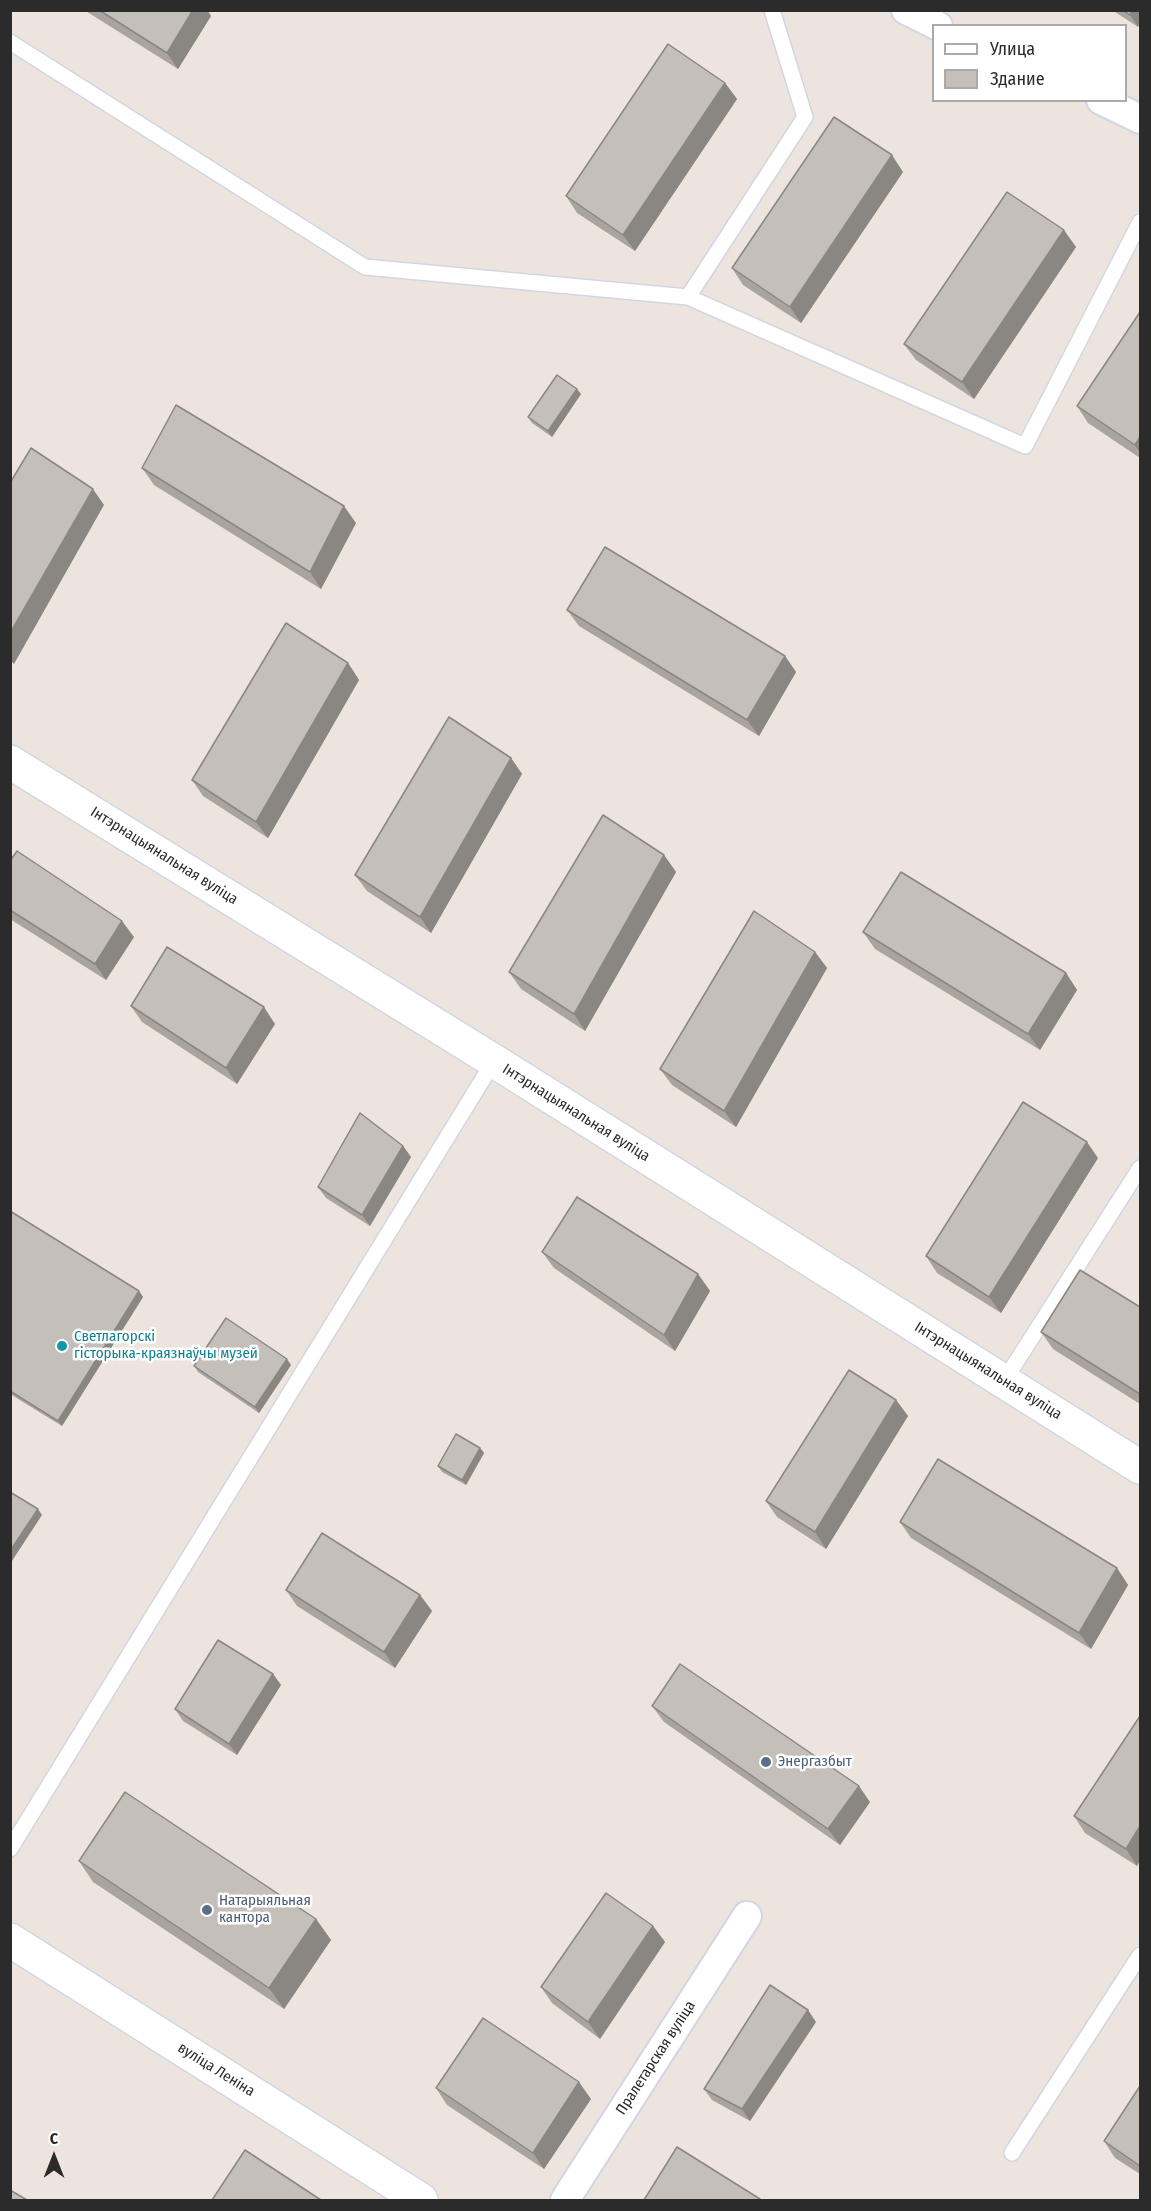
<!DOCTYPE html>
<meta charset="utf-8">
<style>
body{margin:0}
#map{position:relative;width:1151px;height:2211px;overflow:hidden;background:#ede5dd;font-family:"Fira Sans Condensed",sans-serif}
canvas{display:block}
.frame{position:absolute;inset:0;border:12px solid #2b2b2b;pointer-events:none}
.legend{position:absolute;left:932px;top:24px;width:195px;height:78px;box-sizing:border-box;background:#fff;border:2px solid #aaa;margin:0;padding:8px 10px;list-style:none;font-size:18px;color:#2b2b2b}
.legend li{display:flex;align-items:center;gap:12px;height:30px}
.legend b{width:30px;border:2px solid #aaa}
.north{position:absolute;left:24px;top:2127px;width:60px;height:60px;-webkit-text-stroke:4px #fff;paint-order:stroke;rotate:0deg;font-size:16px;font-weight:700;line-height:24px;text-align:center;color:#2b2b2b}
.north::after{content:'';display:block;margin:auto;width:21px;height:27px;background:#2b2b2b;clip-path:polygon(50% 0,100% 100%,50% 72%,0 100%)}
</style>
<div id="map">
<canvas width="1151" height="2211"></canvas>
<div class="frame"></div>
<ul class="legend">
<li><b style="height:8px;background:#fff"></b>Улица</li>
<li><b style="height:16px;background:#c5bfba"></b>Здание</li>
</ul>
<div class="north">С</div>
</div>
<script>
const g = document.querySelector('canvas').getContext('2d');
g.lineJoin = 'round';
const shape = rows => new Path2D(rows.map(r => 'M' + r).join(''));
function stroke(path, color, width, dash) { g.strokeStyle = color; g.lineWidth = width; g.lineCap = dash ? 'butt' : 'round'; g.setLineDash(dash || []); g.stroke(path); }
function fillPath(path, color) { g.fillStyle = color; g.fill(path, 'evenodd'); }
function write(font, color, halo, rows, align = 'center') {
  g.font = font + ' "Fira Sans Condensed",sans-serif'; g.lineWidth = 5; g.setLineDash([]); g.textBaseline = 'middle'; g.strokeStyle = halo; g.fillStyle = color; for (const [text, x, y, turn = 0] of rows) {
    g.save(); g.translate(x, y); g.rotate((+turn || 0) * Math.PI / 180); g.textAlign = isNaN(turn) ? turn : align; if (halo) g.strokeText(text, 0, 0); g.fillText(text, 0, 0); g.restore();
  }
}
const service = shape([
 [10,42,365,267,688,297,1025,446,1140,222],
 [688,297,805,117,772,10],
 [1004,1381,1140,1168],
 [10,1849,494,1061],
 [1012,2153,1140,1955]
]);
const minor = shape([
 [906,10,938,26],
 [1101,100,1140,119],
 [565,2200,747,1916]
]);
const tertiary = shape([
 [10,762,494,1061,1140,1467],
 [10,1940,421,2200]
]);
stroke(service, '#d2d6e4', 18);
stroke(minor, '#d2d6e4', 32);
stroke(tertiary, '#d2d6e4', 36);
stroke(service, '#fff', 15);
stroke(minor, '#fff', 28);
stroke(tertiary, '#fff', 33);
fillPath(shape([
 [84,10,207,10,211,16,178,69],
 [1112,10,1140,10,1138,27],
 [725,83,737,99,635,251,577,213,566,196],
 [903,172,801,323,743,285,732,268],
 [1076,247,974,399,916,360,904,344],
 [1140,312,1140,458,1088,423,1077,406],
 [581,394,552,437,532,423,528,417],
 [142,468,356,523,321,589,154,485],
 [567,610,785,656,796,672,759,736,579,626],
 [348,663,359,680,268,838,203,796,192,780],
 [511,758,522,774,431,933,367,891,355,875],
 [664,855,676,872,585,1031,521,989,509,972],
 [10,861,134,937,106,980,10,919],
 [863,932,1066,973,1077,990,1040,1050,875,949],
 [815,952,827,968,736,1127,672,1085,660,1069],
 [131,1006,275,1024,237,1084,142,1022],
 [403,1146,411,1157,370,1226,326,1198,318,1187],
 [1098,1158,1001,1313,937,1273,926,1256],
 [10,1211,139,1291,143,1297,62,1426,10,1394],
 [542,1252,698,1274,710,1291,675,1351,554,1268],
 [1140,1307,1140,1404,1053,1349,1041,1332],
 [291,1365,259,1413,198,1372,194,1366],
 [896,1400,908,1416,826,1549,777,1517,766,1501],
 [480,1448,484,1453,466,1485,442,1472,438,1466],
 [900,1522,1117,1568,1128,1585,1091,1649,911,1538],
 [286,1590,420,1595,432,1611,395,1668,297,1606],
 [273,1674,281,1685,237,1755,183,1721,175,1709],
 [652,1706,870,1802,840,1845,664,1722],
 [1140,1716,1137,1866,1085,1833,1074,1816],
 [79,1861,316,1919,331,1940,284,2009,93,1882],
 [653,1926,665,1942,600,2039,552,2003,541,1987],
 [816,2022,750,2121,712,2100,704,2089],
 [1140,2086,1140,2174,1115,2158,1104,2141],
 [436,2088,591,2099,544,2169,447,2105]
]), '#a9a4a0');
fillPath(shape([
 [193,10,207,10,211,16,178,69,167,53],
 [1132,10,1140,10,1140,22,1138,27,1130,15],
 [725,83,737,99,635,251,623,235],
 [892,155,903,172,801,323,790,307],
 [1064,230,1076,247,974,399,962,382],
 [577,389,581,394,552,437,548,431],
 [1140,437,1140,453,1135,445],
 [93,489,104,505,14,664,10,660,10,633],
 [344,506,356,523,321,589,310,572],
 [785,656,796,672,759,736,747,720],
 [348,663,359,680,268,838,256,822],
 [511,758,522,774,431,933,420,917],
 [664,855,676,872,585,1031,574,1014],
 [122,921,134,937,106,980,95,964],
 [815,952,827,968,736,1127,724,1111],
 [1066,973,1077,990,1040,1050,1028,1034],
 [264,1007,275,1024,237,1084,226,1068],
 [1087,1142,1098,1158,1001,1313,989,1297],
 [403,1146,411,1157,370,1226,362,1215],
 [698,1274,710,1291,675,1351,664,1335],
 [139,1291,143,1297,62,1426,58,1421],
 [287,1359,291,1365,259,1413,255,1407],
 [896,1400,908,1416,826,1549,815,1532],
 [480,1448,484,1453,466,1485,462,1480],
 [38,1509,42,1515,10,1564,10,1551],
 [1117,1568,1128,1585,1091,1649,1079,1633],
 [420,1595,432,1611,395,1668,384,1652],
 [273,1674,281,1685,237,1755,229,1744],
 [859,1786,870,1802,840,1845,828,1829],
 [1140,1826,1140,1861,1137,1866,1126,1849],
 [316,1919,331,1940,284,2009,269,1988],
 [653,1926,665,1942,600,2039,588,2022],
 [808,2010,816,2022,750,2121,742,2109],
 [579,2082,591,2099,544,2169,533,2153]
]), '#8a8682');
const building = shape([
 [99,10,193,10,167,53,99,10],
 [1122,10,1132,10,1130,15,1122,10],
 [668,44,725,83,623,235,566,196,668,44],
 [834,117,892,155,790,307,732,268,834,117],
 [1007,192,1064,230,962,382,904,344,1007,192],
 [1140,312,1140,437,1135,445,1077,406,1140,312],
 [557,375,577,389,548,431,528,417,557,375],
 [176,405,344,506,310,572,142,468,176,405],
 [31,448,93,489,10,633,10,483,31,448],
 [605,547,785,656,747,720,567,610,605,547],
 [286,623,348,663,256,822,192,780,286,623],
 [449,717,511,758,420,917,355,875,449,717],
 [603,815,664,855,574,1014,509,972,603,815],
 [17,851,122,921,95,964,10,910,10,861,17,851],
 [901,872,1066,973,1028,1034,863,932,901,872],
 [754,911,815,952,724,1111,660,1069,754,911],
 [167,947,264,1007,226,1068,131,1006,167,947],
 [1023,1102,1087,1142,989,1297,926,1256,1023,1102],
 [360,1113,403,1146,362,1215,318,1187,360,1113],
 [577,1197,698,1274,664,1335,542,1252,577,1197],
 [10,1211,139,1291,58,1421,10,1391,10,1211],
 [1080,1270,1140,1307,1140,1394,1041,1332,1080,1270],
 [226,1318,287,1359,255,1407,194,1366,226,1318],
 [849,1370,896,1400,815,1532,766,1501,849,1370],
 [456,1434,480,1448,462,1480,438,1466,456,1434],
 [938,1459,1117,1568,1079,1633,900,1522,938,1459],
 [10,1492,38,1509,10,1551,10,1492],
 [322,1533,420,1595,384,1652,286,1590,322,1533],
 [218,1640,273,1674,229,1744,175,1709,218,1640],
 [680,1664,859,1786,828,1829,652,1706,680,1664],
 [1140,1716,1140,1826,1126,1849,1074,1816,1140,1716],
 [125,1792,316,1919,269,1988,79,1861,125,1792],
 [606,1893,653,1926,588,2022,541,1987,606,1893],
 [770,1985,808,2010,742,2109,704,2089,770,1985],
 [483,2018,579,2082,533,2153,436,2088,483,2018],
 [1140,2086,1140,2166,1104,2141,1140,2086],
 [677,2147,760,2199,759,2200,644,2200,677,2147],
 [245,2150,321,2200,212,2200,245,2150],
 [10,2190,27,2200,10,2200,10,2190]
]);
fillPath(building, '#c5bfba');
stroke(building, '#8a8682', 1.5);
for (const [x, y, r, color] of [
 [62,1346,6,"#0f9aa8"],
 [766,1762,6,"#5c6f8a"],
 [207,1910,6,"#5c6f8a"]
]) { const dot = new Path2D(); dot.arc(x, y, r, 0, 2 * Math.PI); g.fillStyle = color; g.fill(dot); stroke(dot, '#fff', 2); }
write('15px', '#2b2b2b', '#fff', [
 ["Інтэрнацыянальная вуліца",164,856,32],
 ["Інтэрнацыянальная вуліца",576,1113,32],
 ["Інтэрнацыянальная вуліца",988,1371,32],
 ["Пралетарская вуліца",656,2058,-57],
 ["вуліца Леніна",216,2070,32]
]);
write('15px', '#0d838f', '#fff', [
 ["Светлагорскі",74,1337],
 ["гісторыка-краязнаўчы музей",74,1354]
], 'left');
write('15px', '#4e5e75', '#fff', [
 ["Энергазбыт",778,1762],
 ["Натарыяльная",219,1901],
 ["кантора",219,1918]
], 'left');
</script>
